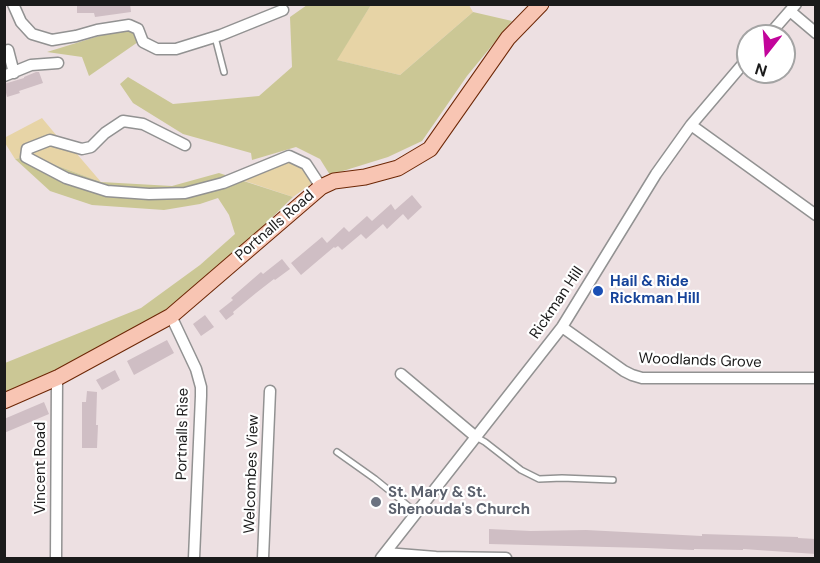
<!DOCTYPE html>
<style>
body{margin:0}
#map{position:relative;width:820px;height:563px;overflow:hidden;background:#ede0e2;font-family:"DM Sans",sans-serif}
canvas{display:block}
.frame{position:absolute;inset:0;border:6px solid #1b1b1b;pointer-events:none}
.north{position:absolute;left:736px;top:24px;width:60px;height:60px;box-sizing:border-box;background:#fff;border:2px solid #a4a4a4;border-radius:50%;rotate:197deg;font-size:16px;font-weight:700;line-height:24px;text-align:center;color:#1b1b1b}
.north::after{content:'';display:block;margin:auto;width:21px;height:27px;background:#c2049b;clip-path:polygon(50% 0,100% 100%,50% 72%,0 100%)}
</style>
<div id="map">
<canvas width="820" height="563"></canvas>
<div class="frame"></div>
<div class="north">N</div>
</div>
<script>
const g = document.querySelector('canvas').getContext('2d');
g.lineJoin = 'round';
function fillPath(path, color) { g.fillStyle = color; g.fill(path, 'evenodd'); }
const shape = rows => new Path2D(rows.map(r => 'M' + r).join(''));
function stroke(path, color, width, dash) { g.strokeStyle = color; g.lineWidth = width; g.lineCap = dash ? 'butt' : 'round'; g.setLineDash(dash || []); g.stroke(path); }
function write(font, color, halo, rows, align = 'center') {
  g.font = font + ' "DM Sans",sans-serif'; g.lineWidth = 4.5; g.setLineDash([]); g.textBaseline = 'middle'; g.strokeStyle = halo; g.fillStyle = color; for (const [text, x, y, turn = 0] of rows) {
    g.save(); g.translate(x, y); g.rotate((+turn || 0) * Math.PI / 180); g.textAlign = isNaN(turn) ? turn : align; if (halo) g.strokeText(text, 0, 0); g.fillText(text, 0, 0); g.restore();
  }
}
fillPath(shape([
 [371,5,469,5,473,12,400,75,336,60],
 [42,118,57,136,77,154,101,182,31,156,15,159,5,143,4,138],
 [288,160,305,167,311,184,293,197,239,179]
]), '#e7d4a6');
fillPath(shape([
 [307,5,371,5,337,60,400,75,473,12,512,21,467,76,422,141,388,157,330,175,320,159,296,147,252,160,251,153,183,134,133,103,120,84,128,77,173,104,259,96,292,67,290,17],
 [128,27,135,33,138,42,89,76,82,57,47,52],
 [31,156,101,182,172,186,219,173,293,197,171,316,5,401,5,363,141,308,200,265,235,234,229,215,218,198,200,204,164,210,92,205,50,191,15,159]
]), '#cbc795');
fillPath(shape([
 [77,4,130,4,131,12,95,17,94,13,77,13],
 [36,72,39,72,43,83,19,91,20,93,7,97,4,84,24,78,24,77],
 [412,195,422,207,408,220,403,214,387,229,383,224,366,239,361,234,342,250,338,246,335,248,334,247,301,275,291,263,322,237,327,243,344,227,349,232,367,216,372,221,391,204,395,210],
 [282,259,290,269,275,280,274,279,256,293,233,312,234,314,226,320,219,311,233,300,231,298,261,272,263,274],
 [205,315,214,327,201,336,193,324],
 [167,340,174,353,134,375,127,361],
 [115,370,120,380,102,390,96,380],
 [87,391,97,392,96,425,98,425,97,448,82,448,82,402,86,402],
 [44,402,49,414,4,433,4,419],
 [489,529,531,531,586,530,702,536,702,534,798,537,798,538,816,539,816,554,743,549,743,550,694,549,694,550,646,548,489,544]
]), '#cfbec4');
const lane = shape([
 [215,37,224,72],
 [476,437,485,442,521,470,539,479,562,478,613,480],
 [337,452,375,479,417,513]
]);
const street = shape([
 [13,4,21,22,32,34,52,40,76,36,97,30,129,25,138,29,143,42,157,49,176,49,221,35,283,10],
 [790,11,816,33],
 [768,36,796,4],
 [8,50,14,73],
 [4,76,31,65,58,63],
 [691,125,816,215],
 [185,145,143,124,123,121,105,133,91,147,82,149,50,140,27,149,26,157,66,178,107,191,149,194,185,193,223,183,289,156,306,164,321,187],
 [171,316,196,369,201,387,201,396,194,558],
 [562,327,624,371,632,375,642,378,816,378],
 [401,374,476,437],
 [386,553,436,557,506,558],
 [56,558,57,378],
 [263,558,270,391],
 [381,558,562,327,656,174,691,125,748,58]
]);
const secondary = shape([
 [4,401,59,377,171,316,321,187,334,181,365,177,398,168,430,149,508,38,541,4]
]);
stroke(lane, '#929292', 8);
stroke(street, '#929292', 13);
stroke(secondary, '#6d2706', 17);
stroke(lane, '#fff', 5);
stroke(street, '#fff', 10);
stroke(secondary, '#f8c5b3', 15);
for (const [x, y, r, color] of [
 [598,291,6,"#1a4fb4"],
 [376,502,6,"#6b7280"]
]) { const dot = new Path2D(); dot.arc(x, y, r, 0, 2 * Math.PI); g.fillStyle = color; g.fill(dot); stroke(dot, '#fff', 2); }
write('15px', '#1b1b1b', '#fff', [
 ["Portnalls Road",275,226,-41],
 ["Rickman Hill",557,303,-56],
 ["Woodlands Grove",700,361,2],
 ["Portnalls Rise",183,434,-89],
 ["Vincent Road",41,468,-90],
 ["Welcombes View",252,474,-88]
]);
write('bold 15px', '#164399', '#fff', [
 ["Hail & Ride",610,282],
 ["Rickman Hill",610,299]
], 'left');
write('bold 15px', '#5b616d', '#fff', [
 ["St. Mary & St.",388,493],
 ["Shenouda's Church",388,510]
], 'left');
</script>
